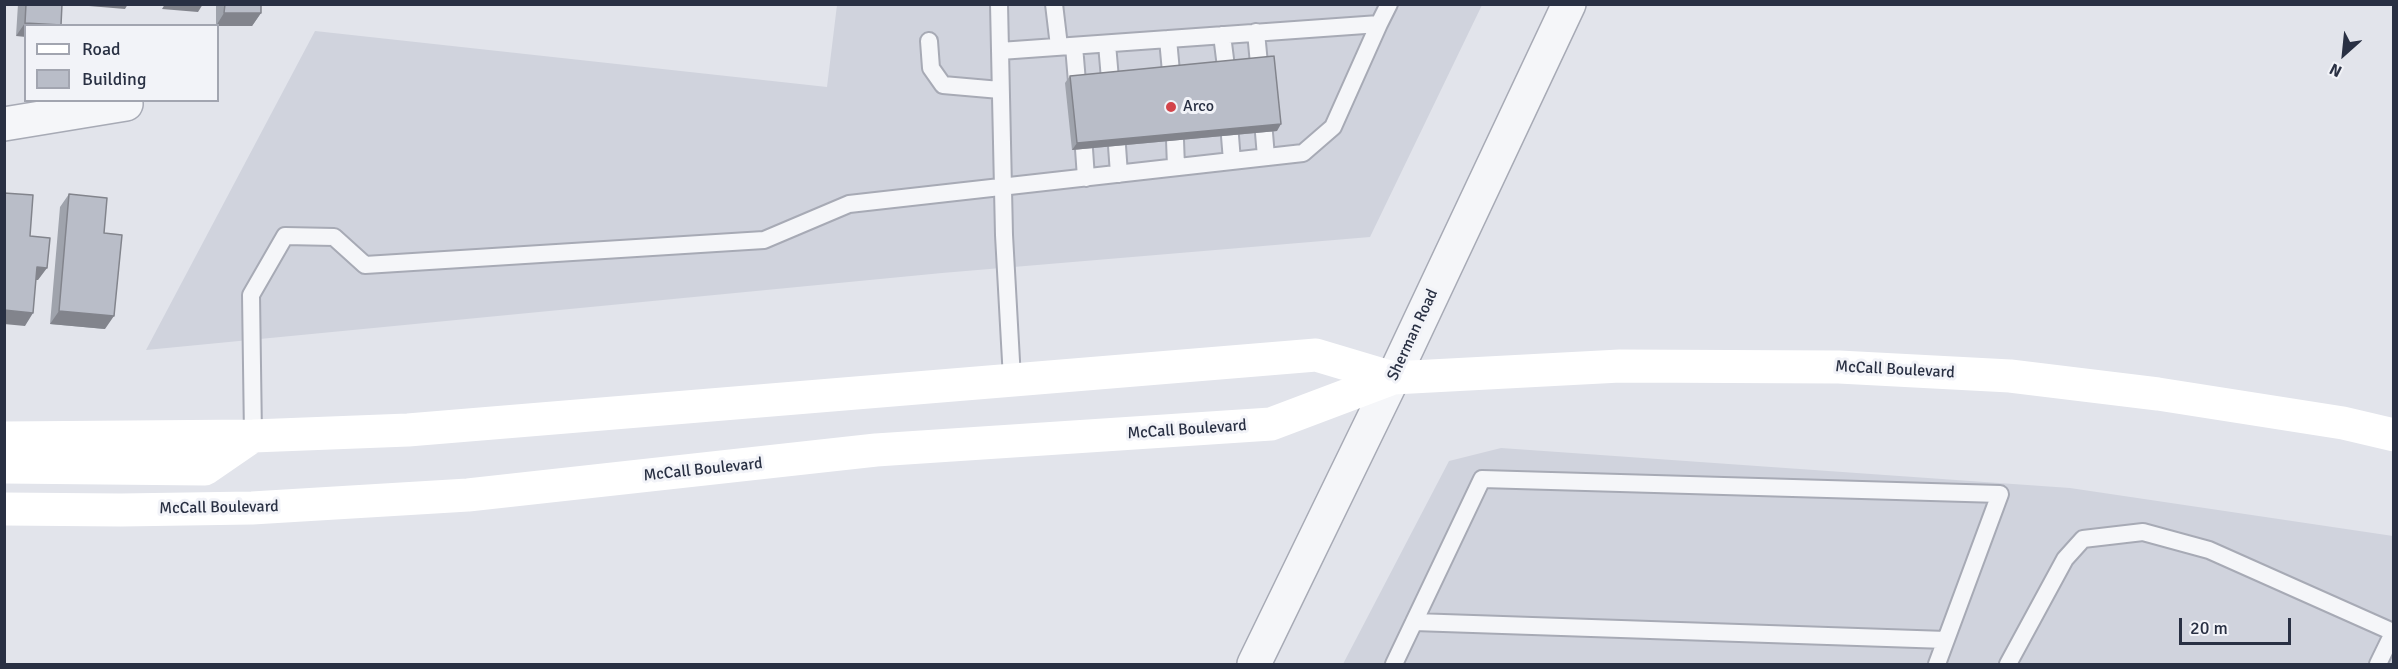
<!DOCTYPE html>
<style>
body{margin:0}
#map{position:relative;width:2398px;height:669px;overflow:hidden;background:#e2e4eb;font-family:Signika,sans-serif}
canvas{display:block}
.frame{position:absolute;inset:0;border:6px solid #293043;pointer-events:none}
.legend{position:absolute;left:24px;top:24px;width:195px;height:78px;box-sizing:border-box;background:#f2f3f8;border:2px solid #a2a5b0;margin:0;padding:8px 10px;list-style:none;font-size:18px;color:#293043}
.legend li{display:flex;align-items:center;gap:12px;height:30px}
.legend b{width:30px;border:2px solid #a2a5b0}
.north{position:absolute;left:2314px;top:24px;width:60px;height:60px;-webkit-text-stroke:4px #f2f3f8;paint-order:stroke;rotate:207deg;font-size:16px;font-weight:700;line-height:24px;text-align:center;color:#293043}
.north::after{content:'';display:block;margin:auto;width:21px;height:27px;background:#293043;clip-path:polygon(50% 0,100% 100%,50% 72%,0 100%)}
.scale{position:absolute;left:2179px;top:618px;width:112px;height:27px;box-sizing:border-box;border:3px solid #293043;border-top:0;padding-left:8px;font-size:18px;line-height:21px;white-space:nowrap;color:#293043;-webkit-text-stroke:4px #f2f3f8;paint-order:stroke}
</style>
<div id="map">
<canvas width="2398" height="669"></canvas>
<div class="frame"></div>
<ul class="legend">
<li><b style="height:8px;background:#fff"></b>Road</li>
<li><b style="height:16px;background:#b9bdc8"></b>Building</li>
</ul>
<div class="north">N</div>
<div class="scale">20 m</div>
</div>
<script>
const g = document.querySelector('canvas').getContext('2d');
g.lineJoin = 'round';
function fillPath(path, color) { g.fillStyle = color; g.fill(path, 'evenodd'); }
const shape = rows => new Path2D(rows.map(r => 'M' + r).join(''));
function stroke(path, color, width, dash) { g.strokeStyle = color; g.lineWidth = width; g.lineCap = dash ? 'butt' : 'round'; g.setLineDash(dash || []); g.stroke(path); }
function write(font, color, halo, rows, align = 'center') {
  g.font = font + ' Signika,sans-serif'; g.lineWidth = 6; g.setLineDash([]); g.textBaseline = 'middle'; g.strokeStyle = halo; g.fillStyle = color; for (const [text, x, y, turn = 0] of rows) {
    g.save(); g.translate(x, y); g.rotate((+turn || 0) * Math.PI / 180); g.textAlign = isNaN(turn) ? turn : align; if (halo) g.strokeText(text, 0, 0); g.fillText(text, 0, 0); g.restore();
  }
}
fillPath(shape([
 [837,5,1482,5,1370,237,942,273,146,350,315,31,827,87],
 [1501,448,2070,488,2393,536,2393,664,1343,664,1449,461]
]), '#d0d3dd');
const service = shape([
 [999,4,1004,235,1012,379],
 [1054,4,1059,46],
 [1256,32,1259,64],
 [1222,35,1226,67],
 [1168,39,1171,72],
 [929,41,931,68,943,85,1000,90],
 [1107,44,1110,79],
 [1074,46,1077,82],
 [1000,51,1379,24,1389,4],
 [1264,133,1266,157],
 [1230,136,1232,161],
 [1175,140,1176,167],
 [1117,146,1119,174],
 [1084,149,1086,178],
 [253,436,251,295,285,236,334,237,365,265,764,240,849,204,1303,153,1333,127,1379,24],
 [1414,622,1946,640],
 [1394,664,1482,479,2000,494,1937,664],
 [2008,664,2065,559,2083,539,2143,532,2209,550,2393,632],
 [2378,664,2394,631]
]);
const minor = shape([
 [4,124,126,104]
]);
const tertiary = shape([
 [1254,664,1393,378,1569,4]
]);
stroke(service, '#a7aab5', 20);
stroke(minor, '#a7aab5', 36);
stroke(tertiary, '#a7aab5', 36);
stroke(service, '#f5f6f9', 16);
stroke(minor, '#f5f6f9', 33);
stroke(tertiary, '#f5f6f9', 33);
stroke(shape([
 [4,438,253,436,408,430,1316,355,1393,378],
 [4,467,205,469,253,436],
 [4,509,121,510,252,508,468,495,876,450,1271,424,1393,378,1620,366,1839,367,2010,376,2158,394,2343,423,2394,435]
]), '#fff', 33);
fillPath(shape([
 [18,4,62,4,16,36],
 [216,4,261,4,261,13,252,26,216,26],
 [1070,76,1277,131,1072,150,1065,83],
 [69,194,104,233,105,329,50,324,60,207]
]), '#9fa3ac');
fillPath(shape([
 [90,4,128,4,125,9,89,6],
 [165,4,203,4,198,12,162,9],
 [224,13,261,13,252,26,216,26],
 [25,23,61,25,26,26,26,37,16,36],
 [1281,124,1277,131,1072,150,1077,143],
 [37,267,47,268,38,280,28,280],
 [4,310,33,313,25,326,4,324],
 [59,311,114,316,105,329,50,324]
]), '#82848c');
const building = shape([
 [26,4,62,4,61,25,25,23,26,4],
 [225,4,261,4,261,13,224,13,225,4],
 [1274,56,1281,124,1077,143,1070,76,1274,56],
 [4,193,33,195,30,236,50,238,47,268,37,267,33,313,4,310,4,193],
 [69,194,107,198,104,233,122,235,114,316,59,311,69,194]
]);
fillPath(building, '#b9bdc8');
stroke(building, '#82848c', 1.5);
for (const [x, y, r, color] of [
 [1171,107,6,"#d3444a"]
]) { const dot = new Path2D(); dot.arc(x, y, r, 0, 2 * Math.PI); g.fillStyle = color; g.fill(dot); stroke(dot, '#f2f3f8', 2); }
write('16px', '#293043', '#f2f3f8', [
 ["Arco",1183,107]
], 'left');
write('16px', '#293043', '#f2f3f8', [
 ["Sherman Road",1413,335,-65],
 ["McCall Boulevard",1895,370,3],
 ["McCall Boulevard",1187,430,-4],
 ["McCall Boulevard",703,470,-6],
 ["McCall Boulevard",219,508,-1]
]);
</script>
